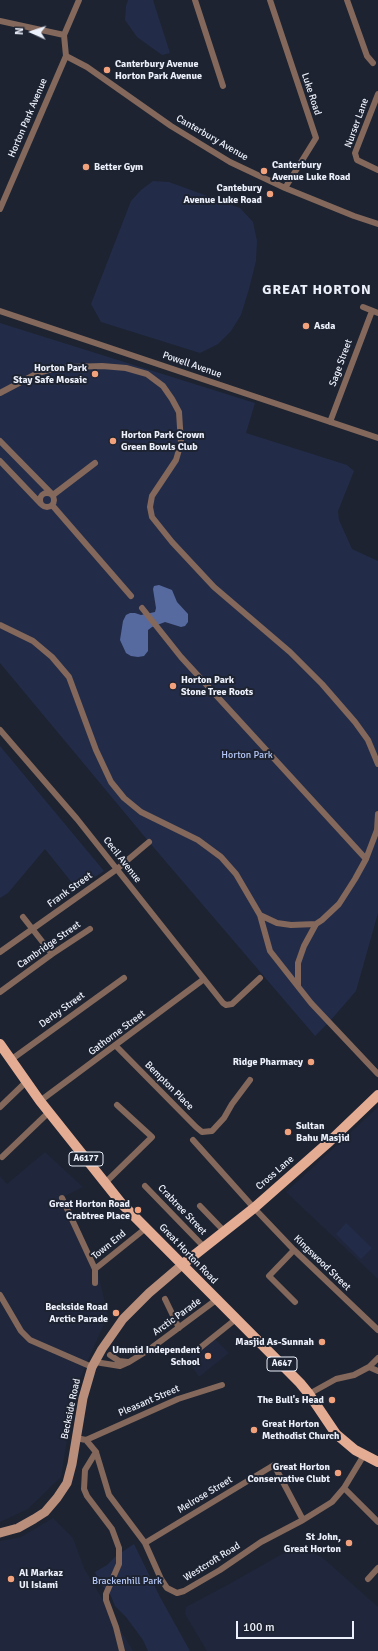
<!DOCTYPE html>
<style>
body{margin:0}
#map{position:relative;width:378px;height:1651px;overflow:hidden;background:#1d2331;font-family:Signika,sans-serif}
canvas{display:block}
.north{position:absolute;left:12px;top:12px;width:40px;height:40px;-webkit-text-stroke:3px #1d2331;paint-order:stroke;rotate:273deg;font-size:11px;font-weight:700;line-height:16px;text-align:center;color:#ecf0fb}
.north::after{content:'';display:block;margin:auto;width:14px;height:18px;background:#ecf0fb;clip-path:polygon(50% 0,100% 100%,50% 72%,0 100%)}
.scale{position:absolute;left:236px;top:1621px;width:118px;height:18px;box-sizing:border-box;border:2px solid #ecf0fb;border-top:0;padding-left:5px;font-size:12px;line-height:14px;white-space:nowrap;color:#ecf0fb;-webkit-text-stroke:3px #1d2331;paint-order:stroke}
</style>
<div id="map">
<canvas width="378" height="1651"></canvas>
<div class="north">N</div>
<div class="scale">100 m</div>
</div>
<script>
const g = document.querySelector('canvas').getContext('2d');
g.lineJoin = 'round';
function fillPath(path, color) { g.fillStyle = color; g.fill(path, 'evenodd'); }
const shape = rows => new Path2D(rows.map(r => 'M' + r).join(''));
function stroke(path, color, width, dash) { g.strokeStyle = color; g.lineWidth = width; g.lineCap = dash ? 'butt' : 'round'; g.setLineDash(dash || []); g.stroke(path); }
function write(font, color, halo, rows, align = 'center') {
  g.font = font + ' Signika,sans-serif'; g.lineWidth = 4; g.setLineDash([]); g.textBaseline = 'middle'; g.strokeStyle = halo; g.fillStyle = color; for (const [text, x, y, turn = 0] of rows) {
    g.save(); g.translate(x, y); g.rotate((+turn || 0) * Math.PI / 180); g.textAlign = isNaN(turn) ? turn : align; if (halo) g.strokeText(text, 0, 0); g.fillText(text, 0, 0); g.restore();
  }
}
fillPath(shape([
 [378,1107,378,1279,286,1192],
 [45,1152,83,1187,65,1196,96,1265,108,1315,75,1390,61,1477,28,1509,0,1522,0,1176,7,1184],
 [215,1339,229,1353,199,1377,187,1359],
 [53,1518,73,1538,84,1568,133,1651,0,1651,0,1541,21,1537],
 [298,1545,323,1558,378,1607,378,1651,207,1651,185,1614,186,1607,231,1583]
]), '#20273c');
fillPath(shape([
 [128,0,153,0,170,53,162,55,137,37,125,20,126,6],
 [153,181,169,182,240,208,253,222,257,241,256,261,249,289,241,315,231,331,218,344,200,353,101,322,91,304,131,201,141,190],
 [0,323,255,403,246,433,347,465,354,471,338,511,339,520,352,549,378,561,378,913,356,991,330,1021,315,1036,149,842,0,663],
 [0,746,104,871,77,889,45,849,8,893,0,898],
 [346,1223,372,1248,361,1259,336,1234],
 [134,1544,160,1597,190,1651,148,1651,143,1640,126,1617,115,1606,111,1596,99,1582,95,1572,107,1565,116,1556]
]), '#222c48');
fillPath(shape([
 [159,585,172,590,177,602,188,614,188,622,185,626,181,627,165,622,152,627,148,630,148,651,144,656,138,657,131,656,126,653,120,640,123,621,126,615,130,613,135,613,141,615,155,612,156,608,153,589,154,586]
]), '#576a9f');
stroke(shape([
 [195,0,223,86],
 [270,0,316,138,285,188],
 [347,0,367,56,373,63],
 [0,21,64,35],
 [66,56,87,67,171,126,230,162,285,188,354,216,378,224],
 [378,94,355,153,357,160,378,170],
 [0,209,66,56,64,35,79,0],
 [363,307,378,313],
 [0,311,378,438],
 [0,393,36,374,49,370,71,367,102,366,126,368,147,374,163,386,172,399,179,412,181,443,176,460,152,496,150,507,152,517,172,542,214,587,290,652,322,684,355,722,368,740,378,764],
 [330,422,372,311],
 [0,441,53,495,95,463],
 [0,461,41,504],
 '40 500a7 7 0 1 1 14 0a7 7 0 1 1-14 0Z',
 [52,505,131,596],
 [142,608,181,657,366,859],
 [0,625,33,641,52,657,69,677,96,750,111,782,124,798,141,812,198,840,221,857,236,874,260,915,270,951,311,1003,378,1074],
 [0,730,77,819,223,1003,226,1005,232,1004,260,978],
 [260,915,277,923,291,925,316,924],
 [23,917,52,954],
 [0,952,117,869,149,842],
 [298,986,298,963,304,946,316,924,322,920,339,904,355,879,366,859,377,830,378,814],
 [0,992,52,954,90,929],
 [116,1046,196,1127,202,1132,212,1131,224,1118,232,1104,250,1080],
 [12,1059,124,978],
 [40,1101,204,979],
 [0,1107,27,1081],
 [193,1140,254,1208,294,1250,378,1330],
 [2,1157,49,1112],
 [105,1183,152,1137,117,1105],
 [145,1186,205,1248],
 [62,1198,95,1269],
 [200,1206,225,1232],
 [294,1250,269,1276,295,1302],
 [95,1283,95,1269,146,1228],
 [0,1295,21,1331,30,1340,92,1367],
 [165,1299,179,1328],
 [196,1351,236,1319],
 [110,1355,119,1361,128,1362],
 [95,1362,120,1366,129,1362,150,1349,216,1300],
 [369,1367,378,1358],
 [309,1394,336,1379,354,1375,369,1367,378,1371],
 [76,1438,86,1440,96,1452,109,1495,145,1543,161,1579,167,1588,177,1593,184,1591,220,1570,261,1542,303,1520,332,1502,344,1488,364,1455],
 [86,1440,178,1399,222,1385],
 [96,1452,85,1470,84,1489,87,1496,112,1529,119,1548,119,1564,106,1594,106,1600,116,1627,122,1651],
 [344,1488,378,1522],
 [145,1543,274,1465,303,1520],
 [368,1579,378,1568]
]), '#83685b', 6);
stroke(shape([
 [0,1533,18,1528,34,1519,45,1512,57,1498,67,1483,72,1464,83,1398,92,1367,102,1349,123,1319,149,1293,183,1264]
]), '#b98e7b', 9);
stroke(shape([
 [0,1044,40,1101,122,1204,300,1383,309,1394,336,1434,355,1450,378,1462],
 [183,1264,254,1208,330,1141,378,1095]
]), '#e4ac93', 10);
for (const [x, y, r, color] of [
 [107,70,4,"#f1a17c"],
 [86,167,4,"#f1a17c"],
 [264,171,4,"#f1a17c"],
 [270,194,4,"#f1a17c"],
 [306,326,4,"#f1a17c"],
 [95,374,4,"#f1a17c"],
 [113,441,4,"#f1a17c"],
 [173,686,4,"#f1a17c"],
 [311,1062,4,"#f1a17c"],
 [288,1132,4,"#f1a17c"],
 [138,1210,4,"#f1a17c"],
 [116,1313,4,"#f1a17c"],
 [322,1342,4,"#f1a17c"],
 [208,1356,4,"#f1a17c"],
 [332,1400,4,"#f1a17c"],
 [254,1430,4,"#f1a17c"],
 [338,1473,4,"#f1a17c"],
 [349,1543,4,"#f1a17c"],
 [11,1579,4,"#f1a17c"]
]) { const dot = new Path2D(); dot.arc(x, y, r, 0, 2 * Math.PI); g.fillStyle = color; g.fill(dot); stroke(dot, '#1d2331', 1.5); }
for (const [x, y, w] of [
 [86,1159,34],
 [282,1364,30]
]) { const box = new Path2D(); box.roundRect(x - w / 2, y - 7, w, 14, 3); g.fillStyle = '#1d2331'; g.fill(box); stroke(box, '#ecf0fb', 1); }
write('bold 9px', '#ecf0fb', null, [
 ["A6177",86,1159],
 ["A647",282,1364]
]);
write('bold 10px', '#ecf0fb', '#1d2331', [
 ["Canterbury Avenue",115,64,"left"],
 ["Horton Park Avenue",115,76,"left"],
 ["Canterbury",272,165,"left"],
 ["Avenue Luke Road",272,177,"left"],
 ["Better Gym",94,167,"left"],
 ["Cantebury",262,188],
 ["Avenue Luke Road",262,200],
 ["Asda",314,326,"left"],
 ["Horton Park",87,368],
 ["Stay Safe Mosaic",87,380],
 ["Horton Park Crown",121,435,"left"],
 ["Green Bowls Club",121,447,"left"],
 ["Horton Park",181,680,"left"],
 ["Stone Tree Roots",181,692,"left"],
 ["Ridge Pharmacy",303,1062],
 ["Sultan",296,1126,"left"],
 ["Bahu Masjid",296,1138,"left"],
 ["Great Horton Road",130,1204],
 ["Crabtree Place",130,1216],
 ["Beckside Road",108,1307],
 ["Arctic Parade",108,1319],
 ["Masjid As-Sunnah",314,1342],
 ["Ummid Independent",200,1350],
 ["School",200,1362],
 ["The Bull's Head",324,1400],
 ["Great Horton",262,1424,"left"],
 ["Methodist Church",262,1436,"left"],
 ["Great Horton",330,1467],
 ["Conservative Clubt",330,1479],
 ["St John,",341,1537],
 ["Great Horton",341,1549],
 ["Al Markaz",19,1573,"left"],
 ["Ul Islami",19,1585,"left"]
], 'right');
write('10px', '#ecf0fb', '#1d2331', [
 ["Luke Road",311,94,72],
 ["Horton Park Avenue",28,118,-67],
 ["Nurser Lane",357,123,-70],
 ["Canterbury Avenue",212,138,30],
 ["Sage Street",341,363,-70],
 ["Powell Avenue",192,365,19],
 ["Cecil Avenue",122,860,52],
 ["Frank Street",70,890,-36],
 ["Cambridge Street",49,945,-35],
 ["Derby Street",62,1010,-36],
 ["Gathorne Street",117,1033,-37],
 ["Bempton Place",169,1086,45],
 ["Cross Lane",275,1173,-41],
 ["Crabtree Street",182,1210,46],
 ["Town End",109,1245,-39],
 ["Great Horton Road",188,1254,46],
 ["Kingswood Street",322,1263,44],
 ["Arctic Parade",177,1317,-36],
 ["Pleasant Street",149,1401,-23],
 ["Beckside Road",71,1409,-78],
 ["Melrose Street",205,1495,-31],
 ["Westcroft Road",212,1562,-32]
]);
write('10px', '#b5c8f8', '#1d2331', [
 ["Horton Park",247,755],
 ["Brackenhill Park",127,1581]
]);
g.letterSpacing = '1px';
write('bold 14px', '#ecf0fb', '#1d2331', [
 ["GREAT HORTON",317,290]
]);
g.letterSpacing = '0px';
</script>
